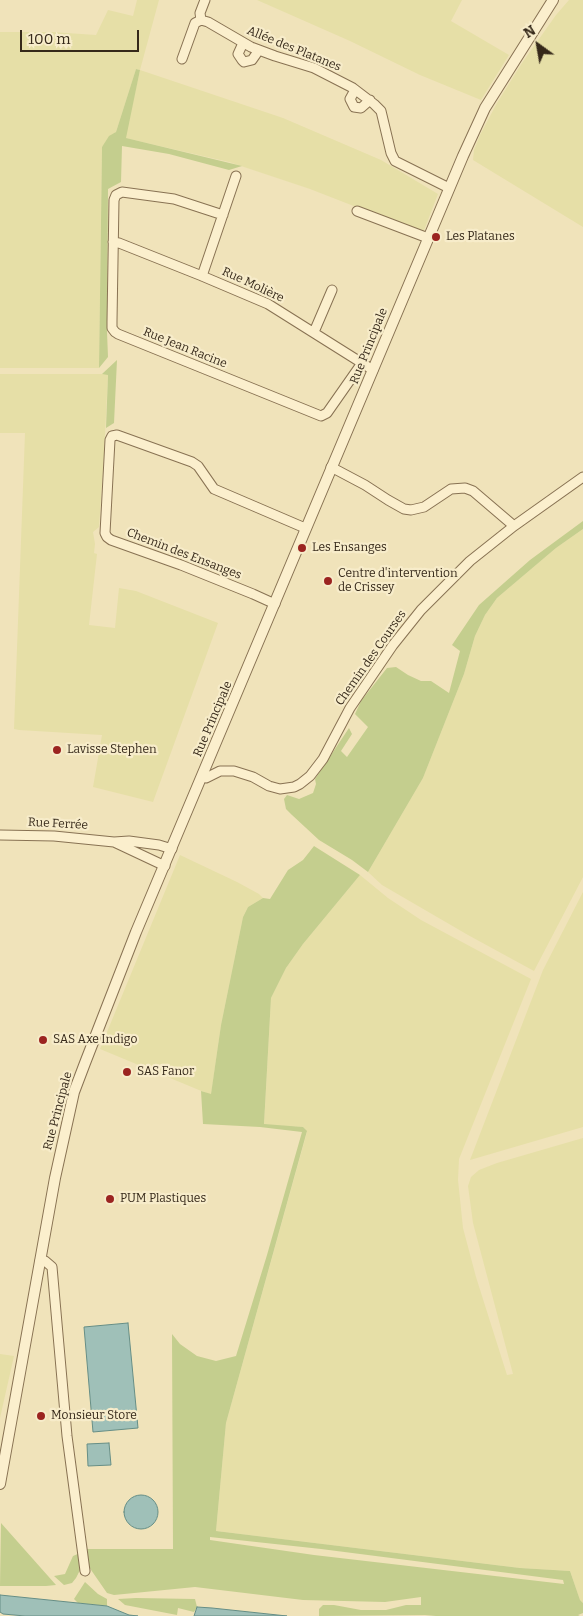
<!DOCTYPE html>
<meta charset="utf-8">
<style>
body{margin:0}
#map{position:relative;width:583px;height:1616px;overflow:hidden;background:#f0e3ba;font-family:Bitter,serif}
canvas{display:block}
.north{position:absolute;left:513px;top:20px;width:50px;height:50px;-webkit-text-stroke:4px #f7ecca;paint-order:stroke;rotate:328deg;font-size:14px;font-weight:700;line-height:20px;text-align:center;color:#36291a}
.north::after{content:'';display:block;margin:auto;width:18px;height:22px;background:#36291a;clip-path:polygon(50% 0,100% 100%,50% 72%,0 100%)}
.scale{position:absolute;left:20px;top:30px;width:119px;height:22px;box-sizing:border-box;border:2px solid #36291a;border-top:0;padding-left:6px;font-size:15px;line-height:18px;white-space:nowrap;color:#36291a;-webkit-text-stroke:4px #f7ecca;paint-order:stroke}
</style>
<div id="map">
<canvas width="583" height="1616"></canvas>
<div class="north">N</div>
<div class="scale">100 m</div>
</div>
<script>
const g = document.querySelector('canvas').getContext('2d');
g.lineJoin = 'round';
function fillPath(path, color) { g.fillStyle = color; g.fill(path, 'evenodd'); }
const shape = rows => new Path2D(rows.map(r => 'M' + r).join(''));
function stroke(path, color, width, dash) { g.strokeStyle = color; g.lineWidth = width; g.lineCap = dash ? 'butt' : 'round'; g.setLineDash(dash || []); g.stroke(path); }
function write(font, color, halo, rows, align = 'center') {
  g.font = font + ' Bitter,serif'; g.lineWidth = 4.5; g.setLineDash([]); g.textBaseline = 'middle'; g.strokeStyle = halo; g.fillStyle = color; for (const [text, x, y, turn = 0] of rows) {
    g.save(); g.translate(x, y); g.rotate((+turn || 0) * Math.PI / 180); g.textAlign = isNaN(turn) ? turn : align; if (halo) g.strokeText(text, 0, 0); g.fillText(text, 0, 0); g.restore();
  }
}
fillPath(shape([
 [137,0,159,0,140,70,283,118,381,160,438,194,423,233,310,189,229,162,125,138,140,70,136,69,116,132,102,147,99,368,0,368,0,32,52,32,96,35,108,10,133,16],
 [257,0,462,0,451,21,509,55,481,100,420,75,350,41],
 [569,0,583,0,583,227,473,160,474,150,480,135,497,103,522,63,556,15],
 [0,374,108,374,104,455,99,527,93,532,95,544,94,553,97,554,89,625,115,628,119,588,136,591,218,623,153,802,93,787,102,735,19,730,14,729,25,433,0,433],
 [583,529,583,877,534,971,468,935,382,885,368,872,423,778,464,674,475,636,485,615,497,598,556,548],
 [180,855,237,882,259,894,263,898,248,907,243,917,221,1025,211,1095,100,1049],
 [360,875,388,898,421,920,531,979,459,1159,458,1180,463,1228,476,1277,507,1375,513,1374,473,1223,468,1186,471,1177,479,1170,497,1163,583,1138,583,1603,580,1600,570,1571,520,1568,216,1531,226,1423,307,1132,303,1127,264,1125,271,998,286,968,303,944],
 [583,892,583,1127,470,1160,543,970],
 [0,1354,14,1356,0,1418]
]), '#e6dfa7');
fillPath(shape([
 [136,69,140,70,126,138,242,166,229,170,169,154,122,146,121,182,108,189,107,332,108,357,99,368,102,147,109,136,116,132],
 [117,360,114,423,106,428,108,375,102,374],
 [583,521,583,529,556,548,497,598,485,615,475,636,464,674,423,778,368,872,352,860,319,840,292,815,286,809,284,799,287,795,299,799,313,793,316,784,315,779,349,728,352,734,341,751,347,757,368,727,355,714,361,701,387,668,396,667,408,675,421,681,431,681,449,693,460,651,452,645,479,605,530,560],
 [314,846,360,875,303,944,286,968,271,998,264,1124,303,1127,307,1131,226,1423,216,1531,520,1568,570,1571,580,1600,583,1603,583,1613,578,1615,580,1616,436,1616,425,1615,319,1616,319,1609,323,1605,334,1605,361,1610,386,1610,406,1605,421,1605,421,1597,385,1602,303,1600,195,1587,114,1595,107,1593,89,1567,87,1549,173,1549,172,1334,180,1344,197,1356,216,1361,236,1356,267,1255,302,1132,260,1127,203,1124,201,1091,211,1094,221,1025,243,917,248,907,263,898,270,899,288,870,303,860],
 [210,1537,321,1549,563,1580,564,1584,314,1555,210,1540],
 [1,1523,56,1585,46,1586,0,1586],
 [80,1553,81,1568,76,1578,72,1583,64,1585,54,1576,65,1574,73,1556],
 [85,1582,98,1594,107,1599,107,1606,78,1603,74,1599],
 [136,1598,195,1599,197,1607,194,1612,178,1608,177,1615,125,1605,118,1599]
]), '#c4ce8e');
const water = shape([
 [128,1323,138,1428,93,1432,84,1327,128,1323],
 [109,1443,111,1465,88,1466,87,1444,109,1443],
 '124 1512a17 17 0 1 1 34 0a17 17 0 1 1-34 0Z',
 [0,1595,107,1606,129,1615,138,1616,25,1616,3,1614,0,1612,0,1595],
 [197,1607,212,1608,287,1616,194,1616,197,1607]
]);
fillPath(water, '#9fc0b8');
stroke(water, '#668e86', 1);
const minor = shape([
 [201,20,208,22,251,47,275,56,314,68,353,88,374,104,381,111,391,153,395,161,449,188],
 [243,43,238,54,242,60,244,62,252,60,259,50],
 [182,59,195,23,201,20,200,13,205,0],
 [355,90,350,99,354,107,361,108,370,100],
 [357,211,428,238],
 [223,215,174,199,122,192,116,195,114,200,112,321,112,328,115,332,118,334,321,416,327,413,362,363],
 [113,242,119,243,202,276,268,304,373,370],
 [202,276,236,176],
 [314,332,332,290],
 [331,467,365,485,388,500,404,509,411,510,424,507,451,489,465,488,473,491,514,526],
 [275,604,253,594,181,565,111,540,107,537,105,533,110,440,112,436,117,435,192,462,198,466,214,489,305,528],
 [202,777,206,778,220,771,234,771,253,777,269,786,280,789,294,787,300,784,310,776,323,759,350,708,393,645,421,610,470,561,514,526,583,477],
 [0,835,54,836,114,842,129,841,159,845,172,849],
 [114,842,165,866],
 [40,1261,45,1261,52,1267,67,1436,85,1571]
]);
const tertiary = shape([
 [0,1484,55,1178,74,1092,85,1063,136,932,463,156,485,108,553,0]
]);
stroke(minor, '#887253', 11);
stroke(tertiary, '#887253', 12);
stroke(minor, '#fbefcd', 9);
stroke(tertiary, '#fbefcd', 10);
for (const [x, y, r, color] of [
 [436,237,5,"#9b2420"],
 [302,548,5,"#9b2420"],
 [328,581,5,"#9b2420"],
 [57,750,5,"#9b2420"],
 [43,1040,5,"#9b2420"],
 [127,1072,5,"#9b2420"],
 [110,1199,5,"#9b2420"],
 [41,1416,5,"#9b2420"]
]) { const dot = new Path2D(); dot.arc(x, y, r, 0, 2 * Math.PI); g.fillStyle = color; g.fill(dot); stroke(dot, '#f7ecca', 2); }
write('12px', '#36291a', '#f7ecca', [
 ["Allée des Platanes",294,49,22],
 ["Rue Molière",253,285,25],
 ["Rue Principale",369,346,-68],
 ["Rue Jean Racine",185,348,22],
 ["Chemin des Ensanges",184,554,21],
 ["Chemin des Courses",371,658,-55],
 ["Rue Principale",213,719,-67],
 ["Rue Ferrée",58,824,3],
 ["Rue Principale",58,1111,-75]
]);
write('12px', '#36291a', '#f7ecca', [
 ["Les Platanes",446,237],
 ["Les Ensanges",312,548],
 ["Centre d'intervention",338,574],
 ["de Crissey",338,588],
 ["Lavisse Stephen",67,750],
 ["SAS Axe Indigo",53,1040],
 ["SAS Fanor",137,1072],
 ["PUM Plastiques",120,1199],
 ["Monsieur Store",51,1416]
], 'left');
</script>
